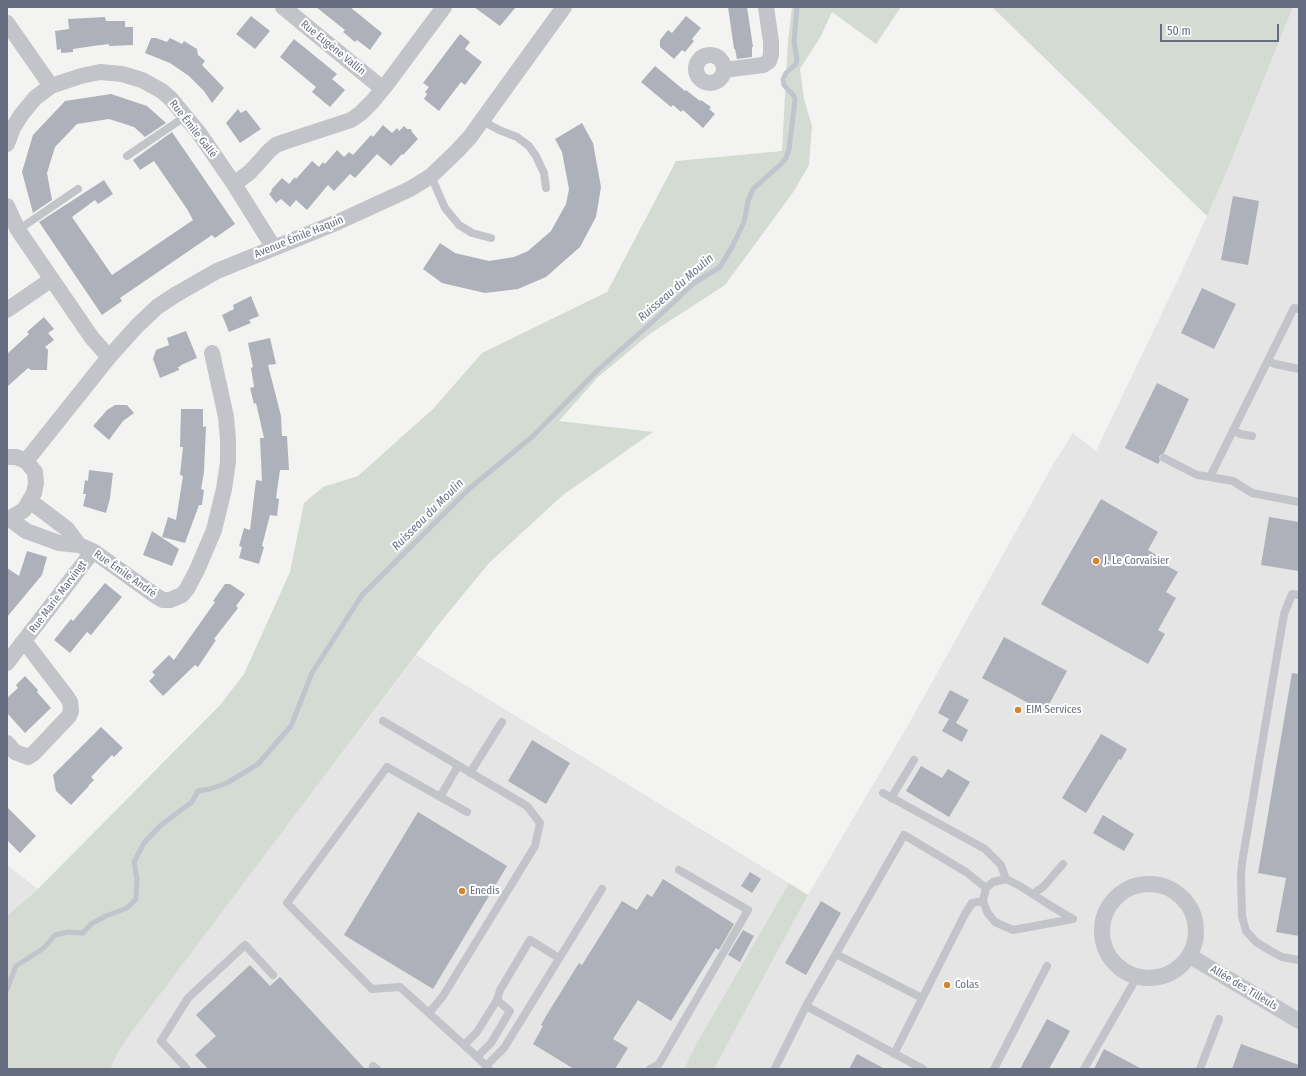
<!DOCTYPE html>
<meta charset="utf-8">
<style>
body{margin:0}
#map{position:relative;width:1306px;height:1076px;overflow:hidden;background:#f3f4f1;font-family:"Fira Sans Condensed",sans-serif}
canvas{display:block}
.frame{position:absolute;inset:0;border:8px solid #666d80;pointer-events:none}
.scale{position:absolute;left:1160px;top:24px;width:119px;height:18px;box-sizing:border-box;border:2px solid #666d80;border-top:0;padding-left:5px;font-size:12px;line-height:14px;white-space:nowrap;color:#666d80;-webkit-text-stroke:3px #fff;paint-order:stroke}
</style>
<div id="map">
<canvas width="1306" height="1076"></canvas>
<div class="frame"></div>
<div class="scale">50 m</div>
</div>
<script>
const g = document.querySelector('canvas').getContext('2d');
g.lineJoin = 'round';
function fillPath(path, color) { g.fillStyle = color; g.fill(path, 'evenodd'); }
const shape = rows => new Path2D(rows.map(r => 'M' + r).join(''));
function stroke(path, color, width, dash) { g.strokeStyle = color; g.lineWidth = width; g.lineCap = dash ? 'butt' : 'round'; g.setLineDash(dash || []); g.stroke(path); }
function write(font, color, halo, rows, align = 'center') {
  g.font = font + ' "Fira Sans Condensed",sans-serif'; g.lineWidth = 4; g.setLineDash([]); g.textBaseline = 'middle'; g.strokeStyle = halo; g.fillStyle = color; for (const [text, x, y, turn = 0] of rows) {
    g.save(); g.translate(x, y); g.rotate((+turn || 0) * Math.PI / 180); g.textAlign = isNaN(turn) ? turn : align; if (halo) g.strokeText(text, 0, 0); g.fillText(text, 0, 0); g.restore();
  }
}
fillPath(shape([
 [1293,7,1299,7,1299,1069,714,1069,808,895,907,727,1054,463,1073,433,1096,451,1184,267,1225,176],
 [416,655,789,883,695,1046,684,1069,110,1069,117,1054,131,1033],
 [7,865,38,889,7,916]
]), '#e4e5e4');
fillPath(shape([
 [792,7,901,7,876,44,832,12,821,36,800,69,804,99,812,126,809,165,794,191,725,285,651,333,598,377,559,421,653,432,563,495,489,563,439,624,131,1033,117,1054,110,1069,7,1069,7,916,38,889,221,704,244,674,290,572,304,503,323,487,358,476,433,409,482,353,607,292,676,161,782,151,788,41],
 [992,7,1293,7,1225,176,1207,216],
 [789,883,808,895,714,1069,684,1069,695,1046]
]), '#d3dbd2');
stroke(shape([
 [7,989,16,966,44,948,55,935,68,932,83,933,91,924,106,916,127,908,136,899,137,879,134,862,144,843,161,825,192,802,198,791,210,789,227,783,258,764,291,726,312,673,362,595,470,488,533,436,598,370,660,315,694,283,720,267,733,245,744,222,748,201,753,189,781,164,786,158,789,149,795,100,794,96,784,85,783,79,786,73,796,64,797,60,794,42,797,7]
]), '#c0c5cd', 5);
fillPath(shape([
 [316,7,350,7,382,33,370,50,357,40,355,42,343,32,345,30],
 [474,7,516,7,500,26],
 [728,7,747,7,753,47,752,47,752,57,737,59,735,49,734,49],
 [251,16,270,31,255,49,236,34],
 [686,16,701,28,692,39,694,41,685,52,682,50,674,59,660,47,660,40,668,30,672,33],
 [105,17,106,21,125,21,125,27,133,27,133,45,109,46,109,44,93,46,73,49,73,52,61,53,61,49,57,50,55,31,69,29,68,19],
 [460,34,470,42,465,49,482,62,465,85,461,82,439,111,424,99,427,94,425,92,429,87,423,83],
 [151,38,156,38,167,42,170,38,182,44,184,41,197,49,198,55,205,61,202,65,224,88,212,103,204,91,189,76,170,63,145,53],
 [294,39,337,74,332,79,345,90,330,107,312,92,316,87,280,57],
 [655,66,685,91,686,90,700,101,701,100,711,107,709,109,715,114,703,128,683,110,681,112,673,105,671,107,641,82],
 [111,94,147,106,166,123,145,137,134,127,109,119,77,124,55,147,47,173,52,200,33,213,22,172,33,135,65,101],
 [238,109,241,113,246,110,261,129,240,143,226,123],
 [582,123,593,143,601,187,596,217,580,247,546,277,518,289,485,293,442,283,423,269,440,243,455,253,489,261,514,257,528,251,551,231,566,204,569,189,562,152,555,139],
 [383,125,392,133,397,128,399,131,404,126,407,129,411,129,412,132,418,139,403,155,402,154,391,166,377,154,355,178,350,174,334,191,328,185,307,210,296,200,290,207,281,199,276,203,269,194,272,191,271,190,282,178,289,184,295,177,296,179,312,161,319,167,323,162,325,164,337,150,344,157,349,152,353,155,371,135,373,137],
 [172,132,235,224,215,238,212,235,120,298,122,301,102,315,39,222,104,180,113,194,98,204,95,200,72,217,112,275,193,220,187,209,154,161,140,170,133,160],
 [1233,196,1259,201,1248,265,1221,260],
 [1202,288,1236,304,1214,349,1181,333],
 [251,296,259,316,249,320,251,323,229,332,222,315,234,309,233,305],
 [44,317,54,329,48,333,54,340,45,347,48,350,47,370,31,370,28,368,7,387,7,354,29,334,27,332],
 [186,331,197,358,181,365,181,366,178,367,179,370,160,378,153,359,156,350,169,345,167,338],
 [270,338,276,364,268,365,281,416,282,436,287,436,289,470,280,470,276,498,279,499,277,516,270,515,262,546,264,547,259,564,239,558,242,547,239,546,244,528,250,530,256,480,262,481,260,438,264,438,256,403,254,404,250,388,254,387,251,368,253,367,248,343],
 [1157,383,1189,399,1164,453,1159,456,1160,461,1158,464,1125,448],
 [115,405,127,405,134,413,123,421,109,440,93,426,107,410],
 [181,409,203,409,203,427,206,426,204,472,201,489,204,490,202,505,199,505,185,543,162,537,168,517,176,520,183,476,180,475,183,447,180,447],
 [89,470,113,473,110,498,106,513,83,506,86,494,83,494,85,480,88,481],
 [1101,499,1158,532,1148,550,1166,561,1164,564,1178,572,1166,592,1176,598,1158,630,1165,634,1148,664,1041,604],
 [1269,517,1299,522,1299,571,1261,565],
 [152,531,179,549,172,566,143,555],
 [27,551,47,557,42,575,7,617,7,568,19,576],
 [105,583,122,597,91,635,87,632,70,653,54,640,71,619,73,621],
 [225,584,230,584,245,594,236,606,238,608,214,639,216,640,198,667,195,665,163,696,149,681,155,675,152,672,169,655,174,660,215,602,213,601],
 [1004,637,1067,671,1045,712,982,678],
 [1292,673,1299,674,1299,936,1276,932,1286,878,1258,873],
 [25,676,38,690,37,692,51,708,25,733,7,713,7,698,18,688,16,685],
 [950,690,969,700,956,723,968,730,962,742,942,731,949,719,938,713],
 [101,727,123,748,114,757,112,755,91,777,94,780,88,786,89,786,71,805,56,791,53,775],
 [1101,734,1127,749,1121,760,1119,759,1086,813,1062,798],
 [532,740,570,763,546,804,508,781],
 [921,766,942,778,948,769,970,782,949,817,906,791],
 [7,807,36,836,20,853,7,840],
 [418,812,507,866,433,989,344,935],
 [1103,815,1134,834,1124,851,1093,833],
 [750,872,761,879,752,893,741,886],
 [663,879,734,924,719,950,716,948,671,1021,638,1000,613,1039,628,1048,615,1069,574,1069,533,1044,543,1026,541,1025,546,1016,579,963,582,965,622,901,637,910,647,894,652,897],
 [821,901,841,913,806,975,785,963],
 [743,930,754,936,740,962,728,955],
 [250,965,270,986,280,977,365,1069,208,1069,195,1055,216,1036,196,1015],
 [1047,1019,1070,1031,1049,1069,1020,1069],
 [1241,1044,1299,1065,1299,1069,1232,1069],
 [1104,1049,1142,1069,1094,1069],
 [857,1054,885,1069,849,1069]
]), '#aeb1b9');
stroke(shape([
 [481,120,499,130,517,137,529,146,536,156,544,173,546,188],
 [127,156,186,116],
 [431,176,445,208,459,225,472,233,491,238],
 [18,230,78,189],
 [1299,309,1294,308,1210,477,1233,481,1252,493,1299,502],
 [1268,361,1275,364,1299,369],
 [1233,430,1240,434,1252,436],
 [1164,458,1197,475,1210,477],
 [1299,595,1292,594,1284,614,1242,863,1241,876,1242,916,1246,931,1256,942,1269,950,1282,957,1299,960],
 [383,721,527,806,540,823,535,846,443,996,429,1013],
 [470,773,502,722],
 [883,793,985,849,1001,865,1006,879],
 [440,797,458,766],
 [891,798,914,760],
 [467,812,387,767,287,903,372,989,400,987,475,1055,489,1069],
 [1006,879,1020,886,1051,906,1073,919,1013,930,995,922,987,912,983,901,986,888,993,882,1006,879],
 [1033,894,1044,886,1063,864],
 [836,954,922,998],
 [497,1000,500,990,530,940,559,958],
 [806,1006,923,1069],
 [464,1045,477,1032,497,1000,510,1011,491,1043,477,1057],
 [894,1054,965,914,972,903,983,901],
 [373,1066,377,1069],
 [486,1066,504,1048,602,889],
 [775,1068,806,1006,904,835,966,872,986,888],
 [187,1069,161,1041,188,998,245,945,273,975],
 [650,1069,659,1064,748,910,679,870],
 [994,1069,1047,966],
 [1084,1069,1137,977],
 [1200,1069,1219,1019]
]), '#c3c4c9', 8);
stroke(shape([
 [283,7,383,89],
 [7,23,51,86],
 '696 69a14 14 0 1 1 28 0a14 14 0 1 1-28 0Z',
 [724,70,763,65,769,61,771,55,771,42,766,7],
 [7,144,13,128,21,115,35,98,51,86,81,76,100,72,122,74,142,80,162,91,171,99,199,133,234,184,274,248],
 [234,184,250,172,269,151,276,145,284,142,351,120,361,113,372,102,386,85,444,7],
 [7,206,18,230,92,338,109,357],
 [7,310,52,279],
 [7,457,16,457,26,461,35,472,36,483,34,493,24,510,7,520],
 [26,461,109,357,137,326,157,307,175,295,217,271,338,222,410,189,431,176,457,151,470,137,564,7],
 [30,501,67,529,79,545],
 [10,519,26,531,59,543,79,545,93,551,156,596,163,600,170,600,182,595,187,589,197,570,214,530,224,489,228,462,228,440,226,417,212,353],
 [7,663,93,551],
 [7,743,15,752,28,757,34,753,69,716,71,711,70,702,67,697,28,646,22,643],
 '1102 931a47 47 0 1 1 94 0a47 47 0 1 1-94 0Z',
 [1190,956,1299,1021]
]), '#c3c4c9', 16);
for (const [x, y, r, color] of [
 [1096,561,4,"#d6852f"],
 [1018,710,4,"#d6852f"],
 [462,891,4,"#d6852f"],
 [947,985,4,"#d6852f"]
]) { const dot = new Path2D(); dot.arc(x, y, r, 0, 2 * Math.PI); g.fillStyle = color; g.fill(dot); stroke(dot, '#fff', 1.5); }
write('11px', '#666d80', '#fff', [
 ["Rue Eugène Vallin",333,48,39],
 ["Rue Émile Gallé",193,129,52],
 ["Avenue Émile Haquin",299,237,-22],
 ["Rue Émile André",125,574,35],
 ["Rue Marie Marvingt",58,597,-53],
 ["Allée des Tilleuls",1244,988,31]
]);
write('11px', '#666d80', '#fff', [
 ["J. Le Corvaisier",1104,561],
 ["EIM Services",1026,710],
 ["Enedis",470,891],
 ["Colas",955,985]
], 'left');
write('italic 12px', '#667484', '#fff', [
 ["Ruisseau du Moulin",676,288,-41],
 ["Ruisseau du Moulin",428,515,-45]
]);
</script>
